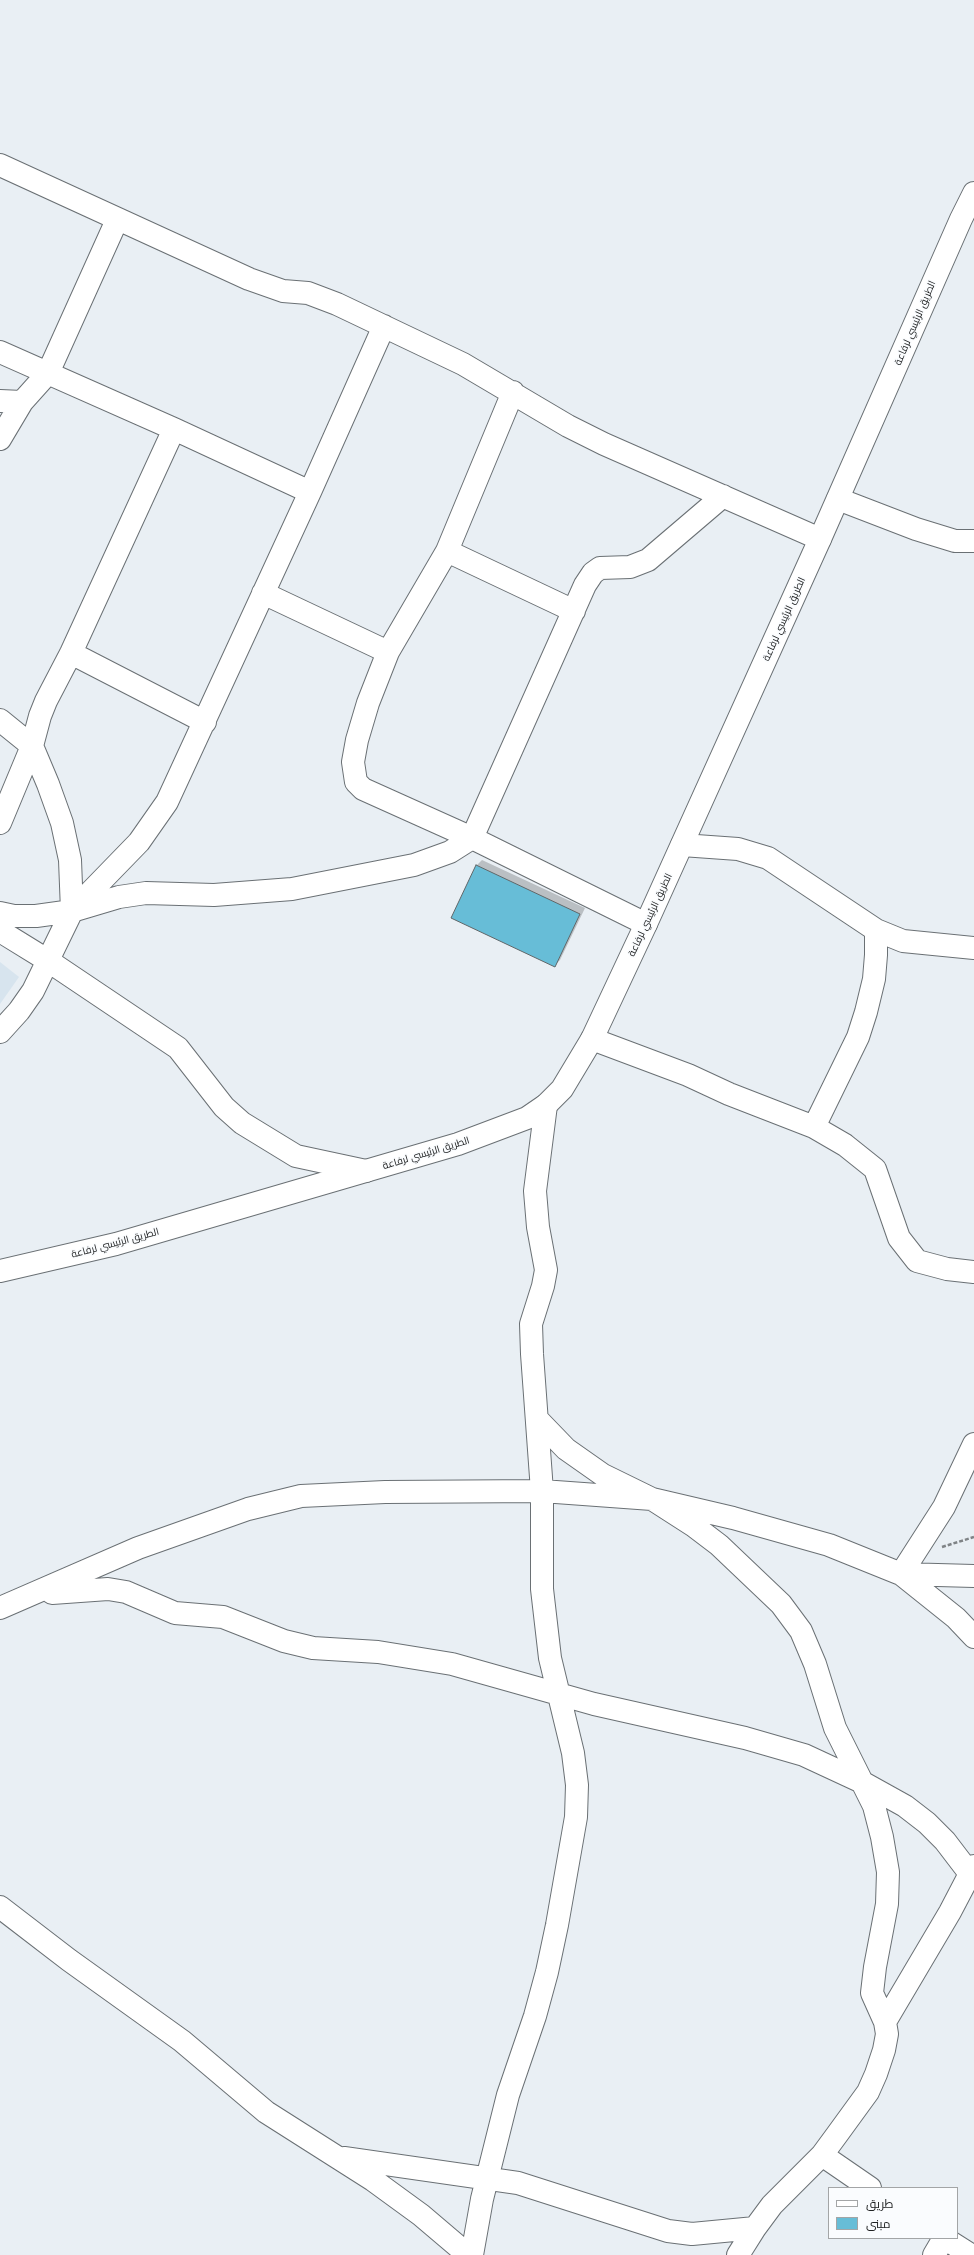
<!DOCTYPE html>
<meta charset="utf-8">
<style>
body{margin:0}
#map{position:relative;width:974px;height:2255px;overflow:hidden;background:#e9eff4;font-family:Lato,Cairo,sans-serif}
canvas{display:block}
.legend{position:absolute;left:828px;top:2187px;width:130px;height:52px;box-sizing:border-box;background:#fafcfe;border:1px solid #a3a5a6;margin:0;padding:5px 7px;list-style:none;font-size:12px;color:#202223}
.legend li{display:flex;align-items:center;gap:8px;height:20px}
.legend b{width:20px;border:1px solid #a3a5a6}
</style>
<div id="map">
<canvas width="974" height="2255"></canvas>
<ul class="legend">
<li><b style="height:5px;background:#fff"></b>طريق</li>
<li><b style="height:11px;background:#67bdd7"></b>مبنى</li>
</ul>
</div>
<script>
const g = document.querySelector('canvas').getContext('2d');
g.lineJoin = 'round';
function fillPath(path, color) { g.fillStyle = color; g.fill(path, 'evenodd'); }
const shape = rows => new Path2D(rows.map(r => 'M' + r).join(''));
function stroke(path, color, width, dash) { g.strokeStyle = color; g.lineWidth = width; g.lineCap = dash ? 'butt' : 'round'; g.setLineDash(dash || []); g.stroke(path); }
function write(font, color, halo, rows, align = 'center') {
  g.font = font + ' Lato,Cairo,sans-serif'; g.lineWidth = 3; g.setLineDash([]); g.textBaseline = 'middle'; g.strokeStyle = halo; g.fillStyle = color; for (const [text, x, y, turn = 0] of rows) {
    g.save(); g.translate(x, y); g.rotate((+turn || 0) * Math.PI / 180); g.textAlign = isNaN(turn) ? turn : align; if (halo) g.strokeText(text, 0, 0); g.fillText(text, 0, 0); g.restore();
  }
}
fillPath(shape([
 [0,962,19,977,0,1004]
]), '#d7e4ee');
fillPath(shape([
 [482,860,585,908,560,960,554,966,476,866]
]), '#0003');
const building = shape([
 [476,865,580,914,555,967,451,918,476,865]
]);
fillPath(building, '#67bdd7');
stroke(building, '#5f6668', 1);
const minor = shape([
 [0,165,249,279,283,291,308,293,337,304,463,364,568,426,604,444,820,539],
 [0,352,174,429,310,492],
 [513,392,447,551,388,652,368,703,357,740,353,762,356,782,363,789,472,838,646,924],
 [0,401,22,402],
 [0,439,22,402,48,373,117,220],
 [838,499,916,529,955,541,974,541],
 [447,551,574,611],
 [263,593,388,652],
 [71,653,205,722],
 [0,720,32,746,48,784,62,823,70,860,72,911],
 [0,823,32,746,40,716,46,701,71,653,174,429],
 [682,845,738,849,768,858,876,930,903,941,974,948],
 [0,913,14,916,36,916,72,911,119,897,146,893,214,895,292,889,414,865,450,852,472,838,585,585,593,573,600,568,630,567,648,560,723,496],
 [0,931,47,960,178,1048,224,1107,242,1123,296,1156,366,1171],
 [0,1032,19,1011,33,991,72,911,139,842,167,802,310,492,384,326],
 [592,1039,688,1075,729,1094,814,1127,845,1145,875,1169,899,1238,917,1261,947,1269,974,1272],
 [814,1127,858,1037,866,1012,874,979,876,955,876,930],
 [538,1420,566,1449,603,1475,652,1499,694,1526,719,1545,781,1604,801,1631,815,1664,835,1728,874,1806,882,1837,888,1872,887,1904,875,1967,872,1993,885,2022,887,2034,884,2050,876,2074,868,2092,836,2136,822,2155,772,2205,755,2228,738,2255],
 [901,1574,944,1507,974,1444],
 [901,1574,974,1576],
 [52,1593,108,1589,126,1592,175,1613,223,1617,284,1641,313,1648,378,1652,452,1664,594,1704,745,1738,804,1755,860,1781,905,1806,927,1823,945,1841,974,1879],
 [0,1608,138,1548,248,1509,301,1496,385,1492,542,1491,652,1499,733,1518,829,1545,901,1574,956,1618,974,1637],
 [0,1907,69,1960,182,2041,266,2112,373,2180,421,2215,468,2255],
 [885,2022,950,1912,974,1866],
 [822,2155,870,2188],
 [344,2158,518,2183,668,2231,692,2234,755,2228],
 [944,2238,971,2255],
 [472,2255,482,2199,508,2095,535,2016,547,1972,557,1925,576,1817,577,1785,573,1753,550,1658,542,1589,542,1491,532,1354,531,1324,543,1286,546,1270,538,1227,535,1191,546,1105],
 [934,2255,944,2238]
]);
const tertiary = shape([
 [0,1271,116,1244,458,1144,527,1118,546,1105,562,1089,592,1039,646,924,820,539,961,219,974,193]
]);
stroke(minor, '#6a7074', 24);
stroke(tertiary, '#6a7074', 24);
stroke(shape([
 [942,1547,974,1537]
]), '#7f8386', 2.5, [4, 2]);
stroke(minor, '#fff', 22);
stroke(tertiary, '#fff', 22);
write('10px', '#202223', '#fafcfe', [
 ["الطريق الرئيسي لرفاعة",915,323,-67],
 ["الطريق الرئيسي لرفاعة",784,619,-66],
 ["الطريق الرئيسي لرفاعة",650,915,-65],
 ["الطريق الرئيسي لرفاعة",426,1153,-17],
 ["الطريق الرئيسي لرفاعة",115,1243,-15]
]);
</script>
